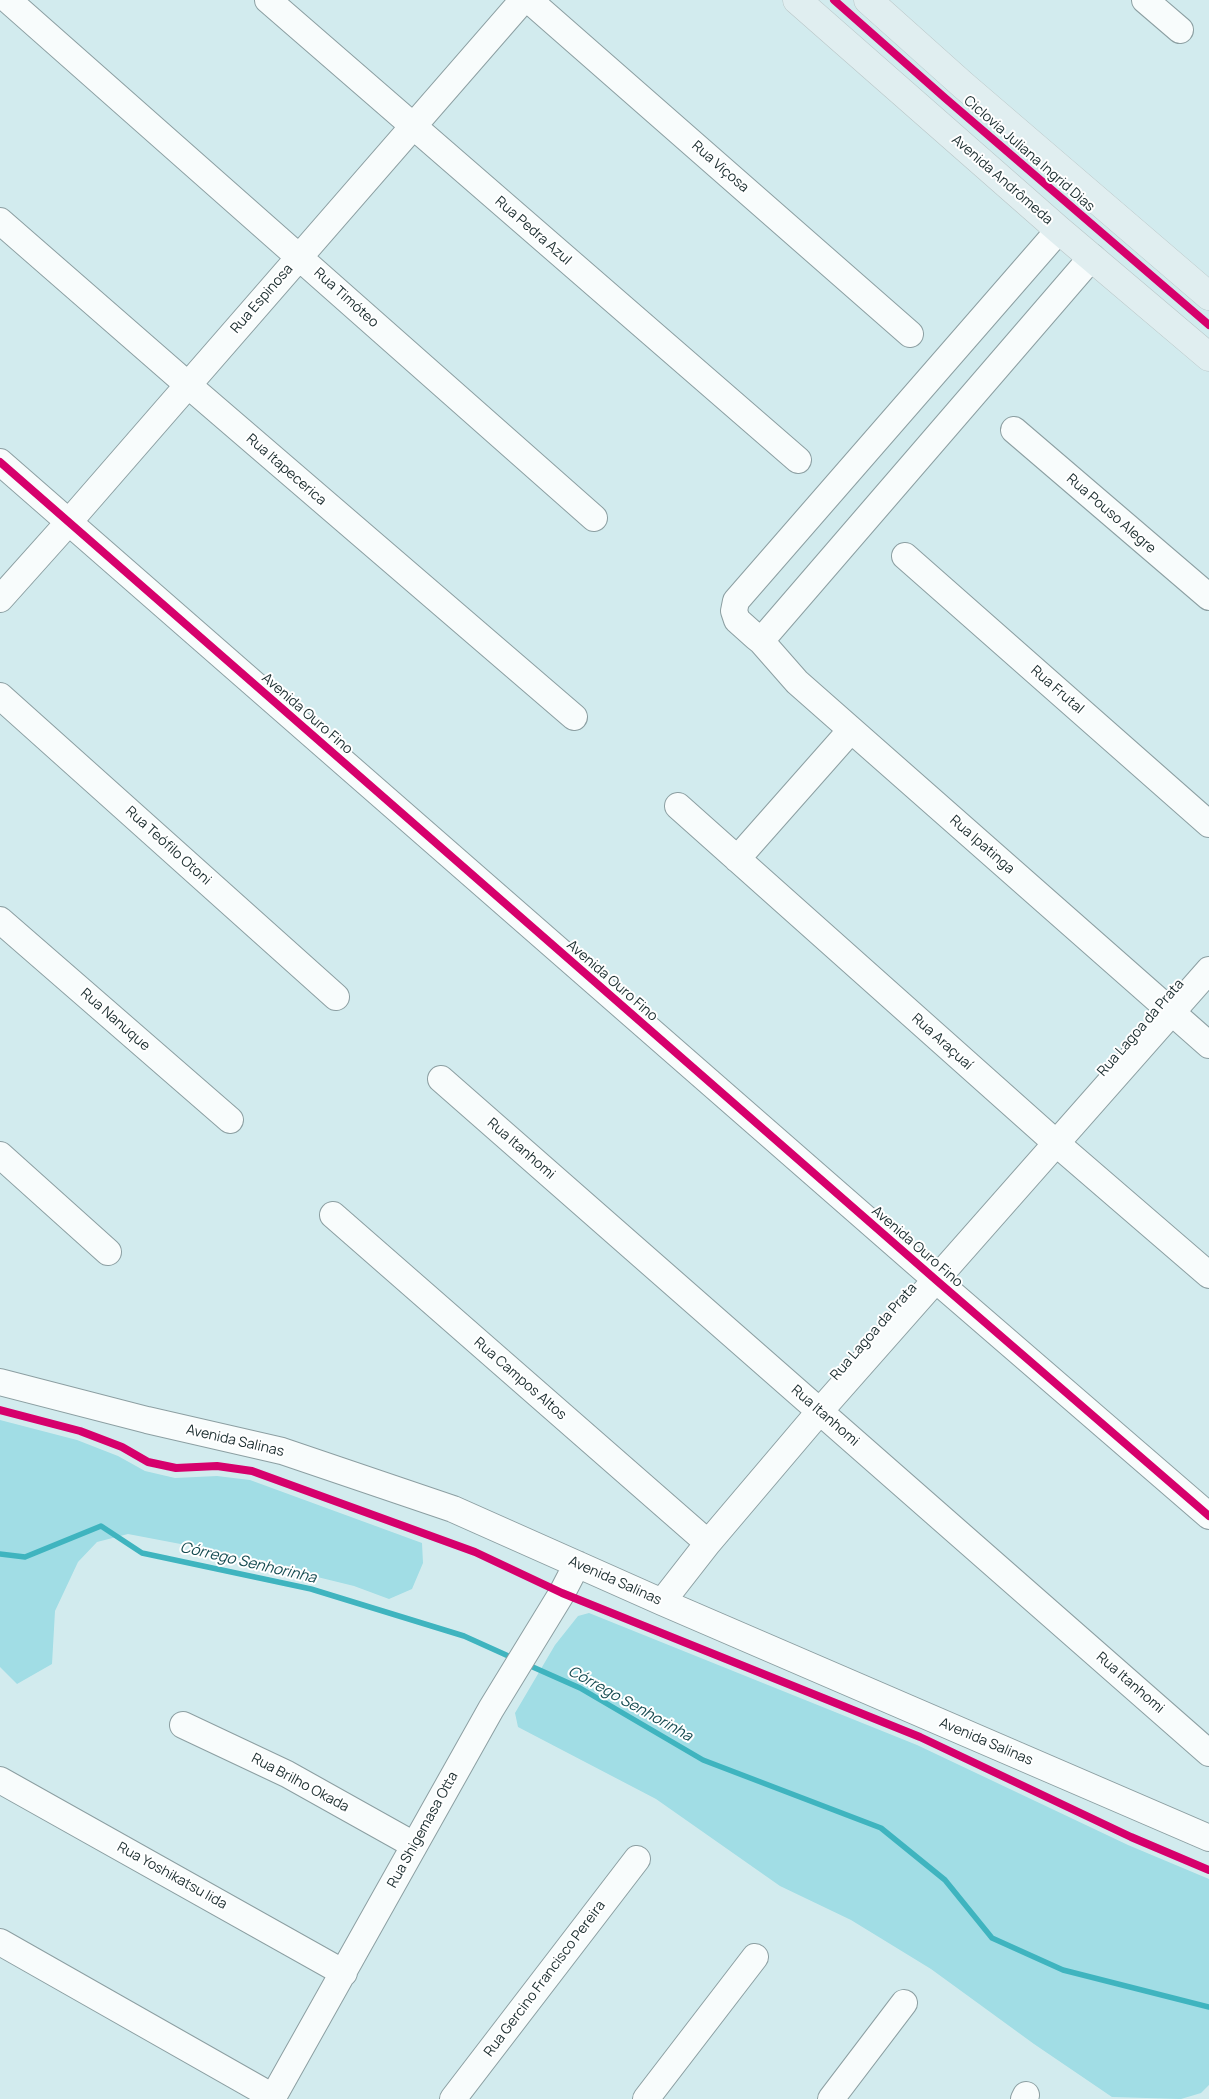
<!DOCTYPE html>
<meta charset="utf-8">
<style>
body{margin:0}
canvas{display:block;background:#d2ebee}
</style>
<canvas width="1209" height="2099"></canvas>
<script>
const g = document.querySelector('canvas').getContext('2d');
g.lineJoin = 'round';
function fillPath(path, color) { g.fillStyle = color; g.fill(path, 'evenodd'); }
const shape = rows => new Path2D(rows.map(r => 'M' + r).join(''));
function stroke(path, color, width, dash) { g.strokeStyle = color; g.lineWidth = width; g.lineCap = dash ? 'butt' : 'round'; g.setLineDash(dash || []); g.stroke(path); }
function write(font, color, halo, rows, align = 'center') {
  g.font = font + ' Manrope,sans-serif'; g.lineWidth = 4; g.setLineDash([]); g.textBaseline = 'middle'; g.strokeStyle = halo; g.fillStyle = color; for (const [text, x, y, turn = 0] of rows) {
    g.save(); g.translate(x, y); g.rotate((+turn || 0) * Math.PI / 180); g.textAlign = isNaN(turn) ? turn : align; if (halo) g.strokeText(text, 0, 0); g.fillText(text, 0, 0); g.restore();
  }
}
fillPath(shape([
 [0,1420,77,1440,118,1456,145,1471,175,1478,217,1476,250,1480,422,1543,423,1563,412,1589,389,1599,354,1586,191,1546,128,1534,97,1542,78,1562,55,1611,52,1664,17,1684,0,1667],
 [589,1613,917,1745,1128,1845,1209,1879,1209,2085,1201,2093,1181,2099,1112,2097,1034,2044,931,1969,851,1920,780,1886,656,1799,518,1727,515,1713,555,1645,578,1616]
]), '#a1dde5');
stroke(shape([
 [0,1554,25,1557,101,1526,142,1553,311,1589,464,1636,515,1659],
 [526,1664,580,1688,703,1760,881,1828,945,1880,992,1938,1063,1970,1209,2007]
]), '#3fb4bf', 5.5);
const minor = shape([
 [8,0,594,518],
 [268,0,798,460],
 [529,0,910,334],
 [1145,0,1180,30],
 [0,221,188,385,574,717],
 [1059,230,736,601,734,611,737,620,756,637,761,641,766,635,1092,257],
 [1014,430,1209,597],
 [0,462,936,1280,1209,1516],
 [905,556,1209,824],
 [0,599,68,523,523,0],
 [761,641,797,682,1209,1045],
 [0,696,336,997],
 [678,806,1056,1143,1209,1275],
 [737,859,851,730],
 [0,920,230,1120],
 [441,1079,1209,1753],
 [0,1155,108,1252],
 [333,1215,708,1543],
 [0,1382,147,1420,282,1451,453,1509,662,1602,1209,1838],
 [662,1602,708,1543,820,1411,1209,970],
 [183,1725,287,1774,414,1845],
 [0,1780,344,1973],
 [0,1942,273,2097],
 [272,2099,491,1709,562,1593,577,1564],
 [453,2099,637,1859],
 [646,2099,755,1957],
 [831,2099,904,2003],
 [1024,2099,1026,2095]
]);
const major = shape([
 [797,0,1059,230,1209,357],
 [868,0,963,85,1209,296]
]);
stroke(minor, '#8c9fa2', 28);
stroke(major, '#b9c6c7', 29);
stroke(minor, '#f8fcfc', 26);
stroke(major, '#e0eef0', 28);
stroke(shape([
 [834,0,945,98,1209,325],
 [0,462,936,1280,1209,1516],
 [0,1410,80,1431,122,1447,148,1462,176,1468,217,1466,252,1471,475,1552,562,1593,920,1737,1131,1837,1209,1870]
]), '#d6006c', 8);
write('14px', '#1b2d2f', '#fff', [
 ["Ciclovia Juliana Ingrid Dias",1029,154,41],
 ["Rua Viçosa",720,167,41],
 ["Avenida Andrômeda",1002,180,41],
 ["Rua Pedra Azul",533,231,41],
 ["Rua Timóteo",346,298,42],
 ["Rua Espinosa",262,299,-49],
 ["Rua Itapecerica",286,470,41],
 ["Rua Pouso Alegre",1111,514,41],
 ["Rua Frutal",1057,690,41],
 ["Avenida Ouro Fino",307,714,41],
 ["Rua Ipatinga",982,845,41],
 ["Rua Teófilo Otoni",168,846,42],
 ["Avenida Ouro Fino",612,981,41],
 ["Rua Nanuque",115,1020,41],
 ["Rua Lagoa da Prata",1141,1028,-49],
 ["Rua Araçuaí",942,1042,42],
 ["Rua Itanhomi",521,1149,41],
 ["Avenida Ouro Fino",917,1247,41],
 ["Rua Lagoa da Prata",874,1332,-49],
 ["Rua Campos Altos",520,1379,41],
 ["Rua Itanhomi",825,1416,41],
 ["Avenida Salinas",235,1441,13],
 ["Avenida Salinas",615,1581,24],
 ["Rua Itanhomi",1130,1683,41],
 ["Avenida Salinas",986,1742,23],
 ["Rua Brilho Okada",300,1783,28],
 ["Rua Shigemasa Otta",423,1830,-61],
 ["Rua Yoshikatsu Iida",172,1876,29],
 ["Rua Gercino Francisco Pereira",545,1979,-53]
]);
write('italic 15px', '#154b51', '#fff', [
 ["Córrego Senhorinha",248,1563,13],
 ["Córrego Senhorinha",630,1704,29]
]);
</script>
